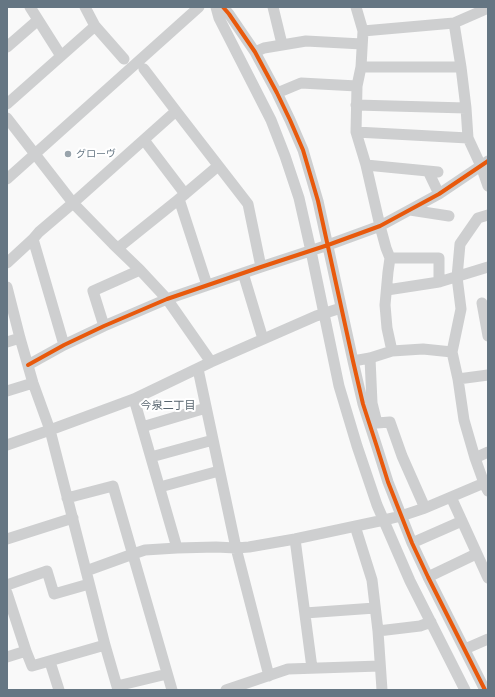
<!DOCTYPE html>
<meta charset="utf-8">
<style>
body{margin:0}
#map{position:relative;width:495px;height:697px;overflow:hidden;background:#f9f9f9;font-family:"Work Sans",sans-serif}
canvas{display:block}
.frame{position:absolute;inset:0;border:8px solid #657683;pointer-events:none}
</style>
<div id="map">
<canvas width="495" height="697"></canvas>
<div class="frame"></div>
</div>
<script>
const g = document.querySelector('canvas').getContext('2d');
g.lineJoin = 'round';
const shape = rows => new Path2D(rows.map(r => 'M' + r).join(''));
function stroke(path, color, width, dash) { g.strokeStyle = color; g.lineWidth = width; g.lineCap = dash ? 'butt' : 'round'; g.setLineDash(dash || []); g.stroke(path); }
function write(font, color, halo, rows, align = 'center') {
  g.font = font + ' "Work Sans","Noto Sans JP",sans-serif'; g.lineWidth = 4; g.setLineDash([]); g.textBaseline = 'middle'; g.strokeStyle = halo; g.fillStyle = color; for (const [text, x, y, turn = 0] of rows) {
    g.save(); g.translate(x, y); g.rotate((+turn || 0) * Math.PI / 180); g.textAlign = isNaN(turn) ? turn : align; if (halo) g.strokeText(text, 0, 0); g.fillText(text, 0, 0); g.restore();
  }
}
stroke(shape([
 [30,7,61,56],
 [85,7,95,26,124,59],
 [216,7,219,18,271,120,285,156,299,198,311,251,339,386,357,446,377,505,410,581,465,690],
 [223,7,229,14,255,52,277,93,290,120,303,150,318,201,353,361,363,404,377,447,388,482,412,543,428,577,485,690],
 [273,7,282,44],
 [363,31,454,23,486,9],
 [7,47,38,20],
 [255,52,264,48,306,41,362,44],
 [361,67,461,67],
 [144,69,176,111],
 [277,93,301,83,357,86],
 [7,104,95,26],
 [356,105,466,108],
 [7,118,73,203,113,244,140,270,167,299,211,362],
 [356,132,357,86,361,67,363,31,356,7],
 [468,138,481,166,488,186],
 [144,140,185,194],
 [366,165,380,226,386,248,390,258,388,272,385,305,387,328,392,351],
 [428,171,439,194],
 [438,172,366,165,356,132,468,138,466,108,461,67,454,23],
 [7,179,199,7],
 [179,199,207,285],
 [410,210,449,216],
 [488,215,478,218,460,244,457,277,461,309,452,352,458,379,464,420,475,458,484,483,488,491],
 [33,239,64,345],
 [118,248,179,199,218,166],
 [390,258,439,258,439,282],
 [7,263,33,239,39,232,73,203,176,111,248,204,261,267],
 [243,273,263,339],
 [7,287,20,338,33,383,50,430,105,645,118,690],
 [387,290,439,282,488,267],
 [482,303,488,336],
 [104,326,93,291,140,270],
 [7,342,20,338],
 [370,358,372,403,377,423,390,422,402,456,425,508],
 [353,361,370,358,392,351,423,349,452,352],
 [28,365,64,345,104,326,167,299,261,267,328,245,380,226,439,194,488,161],
 [198,369,236,548,269,676],
 [458,379,488,375],
 [7,391,33,383],
 [134,399,177,548],
 [142,427,206,408],
 [7,445,50,430,134,399,211,362,316,316,341,308],
 [151,457,213,440],
 [475,458,488,452],
 [160,487,219,471],
 [451,497,488,578],
 [67,498,113,486,172,690],
 [355,526,372,580,378,631,382,690],
 [7,539,73,518],
 [295,539,312,668],
 [412,543,462,521],
 [86,571,133,554,145,550,177,548,216,547,236,548,249,547,295,539,384,520,401,516,425,508,484,483],
 [428,577,476,554],
 [7,585,47,571,54,594,89,584],
 [7,593,26,651,32,666,105,645],
 [305,613,375,608],
 [378,631,420,626,431,622],
 [465,649,488,639],
 [7,657,26,651],
 [50,662,59,690],
 [117,686,167,674],
 [226,690,288,669,380,666]
]), '#cecfd0', 11);
stroke(shape([
 [223,7,229,14,255,52,277,93,290,120,303,150,318,201,353,361,363,404,377,447,388,482,412,543,428,577,485,690],
 [28,365,64,345,104,326,167,299,261,267,328,245,380,226,439,194,488,161]
]), '#e8590c', 4);
for (const [x, y, r, color] of [
 [68,154,4,"#99a4ac"]
]) { const dot = new Path2D(); dot.arc(x, y, r, 0, 2 * Math.PI); g.fillStyle = color; g.fill(dot); stroke(dot, '#fff', 1.5); }
write('10px', '#657683', '#fff', [
 ["グローヴ",76,154]
], 'left');
write('11px', '#57646e', '#fff', [
 ["今泉二丁目",168,406]
]);
</script>
